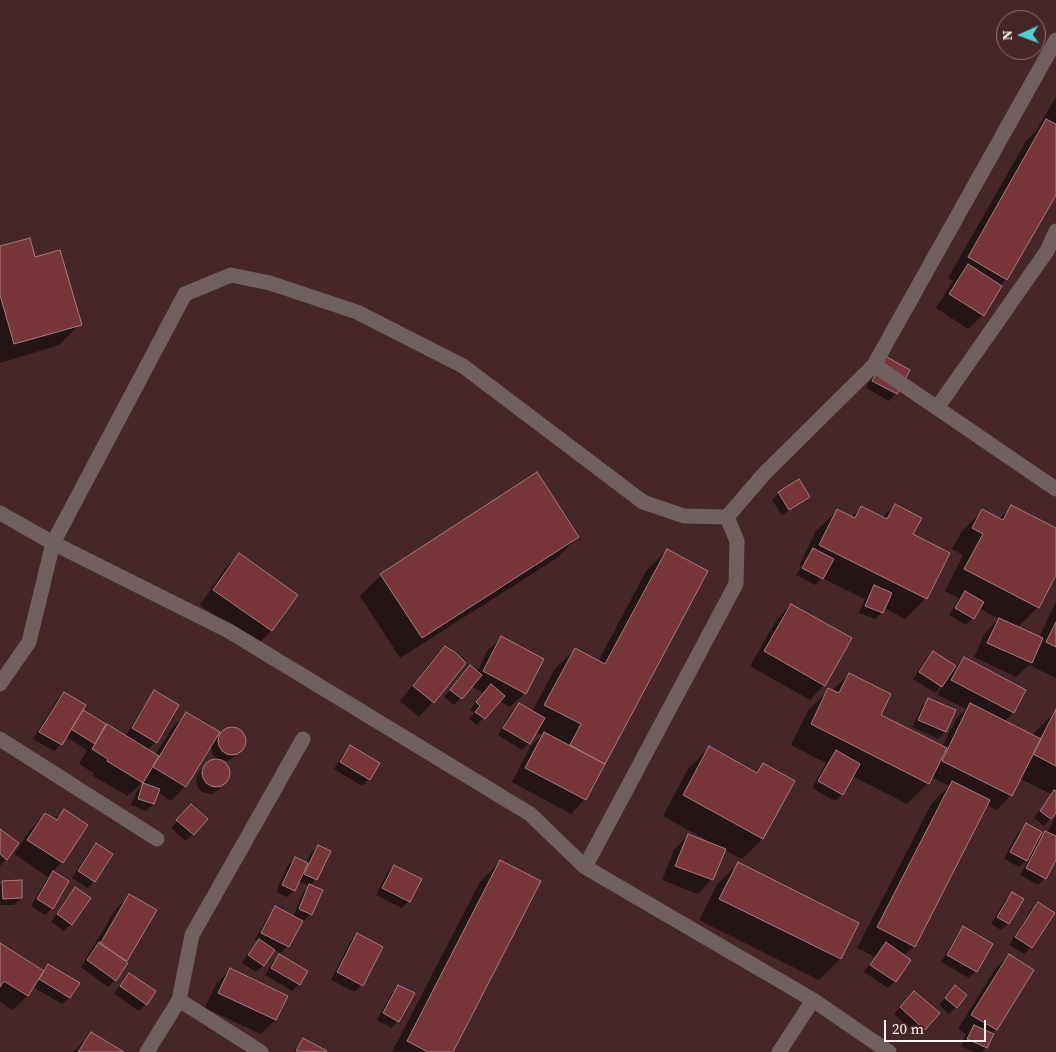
<!DOCTYPE html>
<style>
body{margin:0}
#map{position:relative;width:1056px;height:1052px;overflow:hidden;background:#462628;font-family:"Source Serif 4",serif}
canvas{display:block}
.north{position:absolute;left:996px;top:10px;width:50px;height:50px;box-sizing:border-box;background:#462628;border:1px solid #907778;border-radius:50%;rotate:268deg;font-size:14px;font-weight:700;line-height:20px;text-align:center;color:#fef1f1}
.north::after{content:'';display:block;margin:auto;width:18px;height:22px;background:#52cdcf;clip-path:polygon(50% 0,100% 100%,50% 72%,0 100%)}
.scale{position:absolute;left:884px;top:1020px;width:102px;height:22px;box-sizing:border-box;border:2px solid #fef1f1;border-top:0;padding-left:6px;font-size:15px;line-height:18px;white-space:nowrap;color:#fef1f1;-webkit-text-stroke:4px #462628;paint-order:stroke}
</style>
<div id="map">
<canvas width="1056" height="1052"></canvas>
<div class="north">N</div>
<div class="scale">20 m</div>
</div>
<script>
const g = document.querySelector('canvas').getContext('2d');
g.lineJoin = 'round';
function fillPath(path, color) { g.fillStyle = color; g.fill(path, 'evenodd'); }
const shape = rows => new Path2D(rows.map(r => 'M' + r).join(''));
function stroke(path, color, width, dash) { g.strokeStyle = color; g.lineWidth = width; g.lineCap = dash ? 'butt' : 'round'; g.setLineDash(dash || []); g.stroke(path); }
fillPath(shape([
 [1056,97,1056,192,1006,279,1000,286,983,315,968,329,936,308,953,281,948,278,1026,141,1039,128,1038,127],
 [0,247,35,258,80,324,59,345,0,363],
 [879,365,908,370,896,394,889,401,866,388],
 [779,493,808,497,801,503,782,515,772,500],
 [895,505,911,534,926,598,905,619,884,608,882,612,875,619,859,613,865,599,822,578,815,585,796,575,801,567,799,566,816,531,837,511,851,518,861,507,882,518],
 [1012,506,1056,529,1056,572,1038,607,1017,628,1039,638,1056,602,1056,678,1029,665,1016,677,974,657,985,633,999,619,979,608,973,618,966,625,949,615,959,598,945,591,963,555,952,549,962,531,983,511,999,519],
 [577,537,557,558,400,658,360,596,381,575],
 [667,550,707,571,585,799,571,814,512,782,530,747,542,735,536,732,529,743,522,750,498,735,512,711,519,704,532,712,554,670,575,649,598,662,646,571],
 [239,554,296,595,271,631,257,645,200,605,225,569],
 [791,605,824,685,810,700,750,666,777,619],
 [502,637,525,693,510,707,499,701,477,725,469,719,474,713,470,710,483,693,471,686,454,705,444,697,470,666,477,672,487,651],
 [446,648,465,663,433,702,419,717,400,701,431,662],
 [933,652,956,667,964,658,1025,691,1013,713,1004,722,1033,736,1035,732,1056,711,1056,810,1050,819,1044,826,1034,818,1051,794,1019,778,1011,795,997,810,986,804,914,946,903,956,909,961,895,981,888,988,864,972,875,957,857,948,932,803,949,786,931,777,928,783,907,804,852,776,842,794,835,801,812,788,826,763,791,745,808,711,829,690,832,691,849,674,880,715,942,747,956,719,966,709,938,695,942,685,935,693,913,679,926,659],
 [1042,734,1045,734,1042,740,1039,740],
 [154,692,156,742,147,750,155,755,172,728,186,714,215,739,225,730,231,728,241,732,244,738,244,745,240,751,233,758,227,761,217,759,213,755,211,749,212,743,185,786,171,801,157,792,153,804,146,811,131,805,137,791,144,784,141,783,128,796,93,776,94,773,79,764,87,750,65,736,61,744,54,751,33,739,57,700,64,693,102,731,107,726,125,737,148,699],
 [929,699,955,711,945,732,938,739,912,727,922,706],
 [350,747,369,779,362,786,334,769,343,754],
 [709,748,754,773,763,765,762,839,742,859,724,850,712,879,698,894,662,880,674,850,688,835,709,843,710,842,663,816,688,769],
 [217,760,226,764,229,770,229,777,218,790,211,794,202,792,198,788,196,781,197,774,209,762],
 [64,810,87,825,62,862,52,872,67,881,52,908,45,915,31,906,48,877,14,854,31,829,45,814,54,820],
 [185,812,207,819,186,841,171,828],
 [1056,816,1056,858,1045,878,1038,885,1020,875,1029,858,1019,867,1004,859,1019,831,1026,824,1036,842,1046,832,1047,833],
 [0,830,6,859,0,866],
 [96,844,94,881,88,888,72,878,89,851],
 [318,846,316,879,310,886,310,914,304,921,302,920,288,946,281,953,274,950,263,966,256,972,242,963,252,947,258,941,255,940,269,915,276,908,293,917,303,893,309,886,298,881,294,890,287,897,276,892,288,865,295,858,306,863,311,853],
 [500,862,452,1052,392,1052,480,882],
 [738,864,858,924,840,959,819,980,699,920,717,884],
 [394,866,420,880,409,901,402,908,376,895,387,873],
 [3,882,21,898,14,905,0,905,0,885],
 [75,889,71,924,64,931,51,922,68,896],
 [1012,894,1022,900,1008,924,1001,930,991,924,1005,900],
 [130,896,126,960,115,980,108,987,81,967,115,910],
 [1038,904,1053,913,1031,947,1024,954,1009,945,1031,910],
 [963,928,976,971,969,978,941,962,957,935],
 [357,935,361,985,355,992,331,980,350,942],
 [0,945,42,971,48,965,78,983,69,998,62,1004,33,987,27,996,13,1010,0,1002],
 [1009,955,1033,970,996,1030,991,1034,986,1048,982,1052,974,1052,961,1046,966,1034,958,1029,995,969],
 [279,956,299,984,292,991,265,975,272,963],
 [230,970,286,997,275,1020,261,1034,205,1008,216,984],
 [129,975,146,1004,139,1011,114,994,122,982],
 [399,986,398,1021,391,1028,377,1020,392,993],
 [948,994,956,1007,949,1014,939,1005],
 [907,999,924,1029,918,1036,894,1014],
 [92,1033,121,1052,73,1052],
 [304,1040,325,1052,294,1052,297,1047]
]), '#0007');
const building = shape([
 [1046,119,1056,124,1056,195,1007,280,968,257,1046,119],
 [30,238,35,257,60,250,82,325,14,344,0,295,0,246,30,238],
 [968,264,1002,286,984,316,949,294,968,264],
 [885,356,910,370,897,394,872,381,885,356],
 [537,472,579,537,422,638,380,574,537,472],
 [799,479,810,497,789,510,778,492,799,479],
 [895,504,922,518,913,534,950,553,927,599,819,545,837,509,855,518,861,506,887,519,895,504],
 [1011,505,1056,528,1056,575,1039,608,964,569,983,534,972,528,982,509,1003,520,1011,505],
 [813,548,834,559,823,579,802,568,813,548],
 [667,549,708,571,605,764,570,745,581,724,544,705,575,648,605,664,667,549],
 [239,553,298,595,272,631,213,590,239,553],
 [874,585,892,593,883,613,865,606,874,585],
 [965,591,984,602,974,619,955,608,965,591],
 [791,604,852,638,825,686,764,651,791,604],
 [999,618,1043,638,1032,663,987,643,999,618],
 [1056,622,1056,647,1046,642,1056,622],
 [501,636,544,659,526,694,483,671,501,636],
 [445,646,456,653,466,663,434,703,413,686,445,646],
 [933,651,956,666,942,687,919,672,933,651],
 [964,657,1026,690,1014,713,951,680,964,657],
 [470,665,482,675,462,699,450,690,470,665],
 [849,673,891,694,881,715,947,748,929,784,811,724,828,688,839,693,849,673],
 [491,684,505,696,485,719,475,712,480,706,476,702,491,684],
 [154,690,179,705,157,743,132,728,154,690],
 [64,692,86,705,62,745,39,732,64,692],
 [928,698,956,710,946,732,918,720,928,698],
 [519,703,545,718,530,744,503,728,519,703],
 [970,703,1041,739,1012,796,942,761,970,703],
 [1056,709,1056,766,1033,754,1056,709],
 [83,710,106,724,95,744,71,729,83,710],
 [186,712,220,732,186,787,153,767,186,712],
 [107,724,159,756,143,783,107,761,108,759,92,749,107,724],
 '218 741a14 14 0 1 1 28 0a14 14 0 1 1-28 0Z',
 [544,732,605,764,586,800,525,768,544,732],
 [350,745,380,763,370,780,340,762,350,745],
 [709,746,757,773,763,763,795,781,763,839,683,795,709,746],
 [836,750,860,764,843,795,818,781,836,750],
 '202 773a14 14 0 1 1 28 0a14 14 0 1 1-28 0Z',
 [952,781,990,800,915,947,877,927,952,781],
 [143,783,160,789,154,804,138,799,143,783],
 [1054,790,1056,791,1056,813,1051,819,1040,811,1054,790],
 [191,804,208,819,194,835,176,820,191,804],
 [64,809,88,825,63,863,27,840,45,813,57,820,64,809],
 [1026,823,1042,832,1027,861,1010,852,1026,823],
 [0,829,19,843,7,860,0,854,0,829],
 [1045,831,1056,836,1056,860,1046,879,1026,868,1045,831],
 [688,834,726,849,713,880,675,866,688,834],
 [96,843,113,854,95,882,78,871,96,843],
 [318,845,331,851,317,880,304,874,318,845],
 [295,857,308,863,295,891,282,885,295,857],
 [500,860,541,881,453,1052,428,1052,407,1041,500,860],
 [738,862,859,923,841,959,719,899,738,862],
 [394,865,422,879,410,902,382,888,394,865],
 [53,871,69,881,53,909,37,899,53,871],
 [22,880,22,898,3,899,2,881,22,880],
 [309,884,323,890,312,915,299,909,309,884],
 [75,887,91,898,72,925,57,914,75,887],
 [1012,892,1024,899,1009,924,997,917,1012,892],
 [129,894,157,910,127,961,100,944,129,894],
 [1038,902,1055,913,1032,948,1015,937,1038,902],
 [275,906,303,921,289,947,261,933,275,906],
 [963,926,993,944,977,972,947,955,963,926],
 [357,933,383,947,363,986,337,972,357,933],
 [259,939,275,950,264,966,248,955,259,939],
 [99,942,128,963,116,981,87,960,99,942],
 [886,942,911,960,896,982,870,965,886,942],
 [0,943,44,971,28,996,4,981,0,987,0,943],
 [279,954,308,971,300,985,271,968,279,954],
 [1009,954,1034,970,997,1030,971,1015,1009,954],
 [48,964,80,983,70,998,39,979,48,964],
 [230,968,288,996,276,1020,218,993,230,968],
 [129,973,156,991,147,1005,120,986,129,973],
 [398,985,415,993,399,1022,383,1013,398,985],
 [955,985,967,995,957,1008,945,998,955,985],
 [914,991,940,1013,925,1030,900,1007,914,991],
 [974,1025,994,1034,987,1048,967,1039,974,1025],
 [91,1032,124,1052,78,1052,91,1032],
 [303,1038,327,1051,326,1052,296,1051,303,1038]
]);
fillPath(building, '#78363b');
stroke(building, '#a47d7e', 1);
stroke(shape([
 [874,365,1056,489],
 [937,408,1047,251,1056,231],
 [0,513,53,543,229,631,530,814,585,867,813,1000,889,1052],
 [727,517,764,474,874,365,1056,40],
 [0,684,29,642,53,543,185,294,231,275,270,283,357,312,463,366,643,502,684,516,727,517,737,541,736,584,585,867],
 [0,739,157,839],
 [147,1052,179,1000],
 [261,1052,179,1000,192,935,303,739],
 [779,1052,813,1000]
]), '#716060', 15);
</script>
